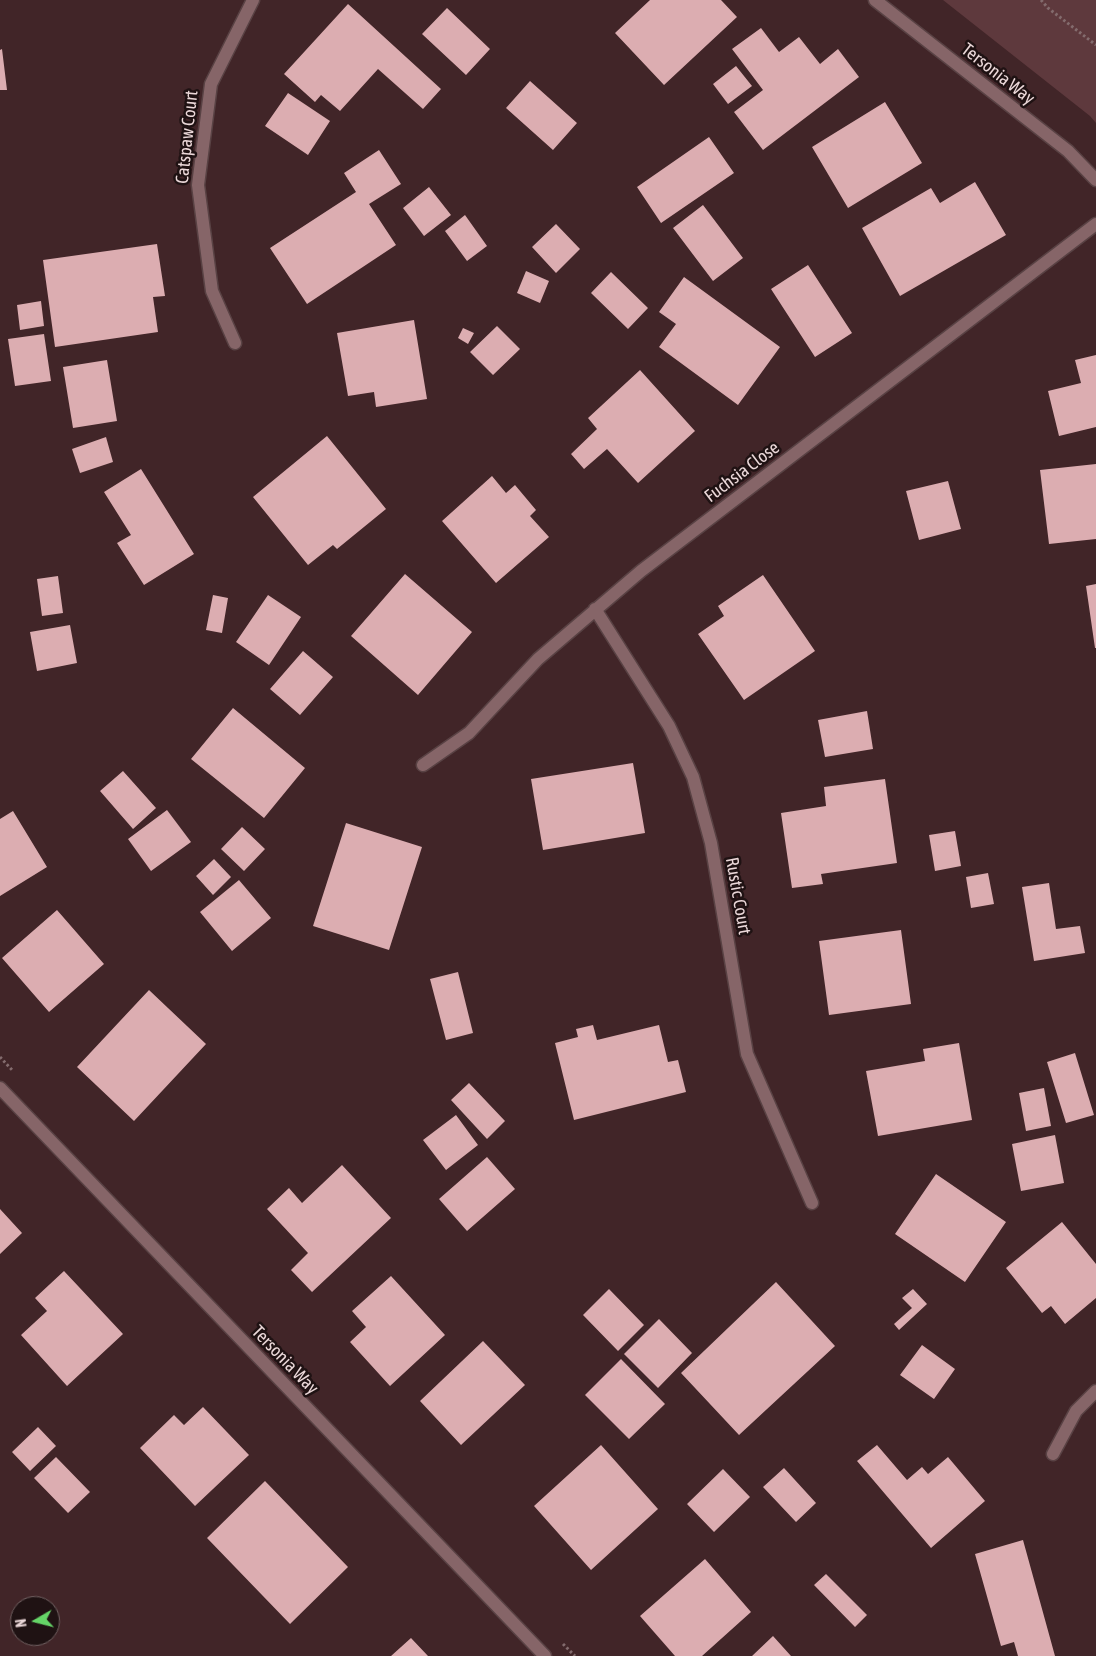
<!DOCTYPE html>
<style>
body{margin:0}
#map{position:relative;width:1096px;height:1656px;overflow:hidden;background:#412528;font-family:"Asap Condensed",sans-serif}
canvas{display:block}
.north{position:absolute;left:10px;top:1596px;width:50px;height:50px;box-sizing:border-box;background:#1f1213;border:1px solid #716162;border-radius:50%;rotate:262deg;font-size:14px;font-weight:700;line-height:20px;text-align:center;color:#ebd8d9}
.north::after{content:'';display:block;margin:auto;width:18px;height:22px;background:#65d467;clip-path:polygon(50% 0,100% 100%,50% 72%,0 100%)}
</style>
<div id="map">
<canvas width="1096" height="1656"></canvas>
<div class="north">N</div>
</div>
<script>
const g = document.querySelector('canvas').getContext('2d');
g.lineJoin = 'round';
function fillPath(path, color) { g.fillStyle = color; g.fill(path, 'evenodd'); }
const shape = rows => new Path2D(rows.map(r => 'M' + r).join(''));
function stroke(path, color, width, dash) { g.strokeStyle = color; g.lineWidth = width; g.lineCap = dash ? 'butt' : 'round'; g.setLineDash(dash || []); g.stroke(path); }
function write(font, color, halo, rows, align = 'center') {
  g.font = font + ' "Asap Condensed",sans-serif'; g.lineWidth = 5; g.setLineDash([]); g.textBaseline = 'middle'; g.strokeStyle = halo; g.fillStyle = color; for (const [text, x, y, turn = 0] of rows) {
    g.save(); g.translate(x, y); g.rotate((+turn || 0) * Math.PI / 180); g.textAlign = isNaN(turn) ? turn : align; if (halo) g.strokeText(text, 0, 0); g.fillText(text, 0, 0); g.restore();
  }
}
fillPath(shape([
 [943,0,1096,0,1096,123,1090,116]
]), '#5e393d');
fillPath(shape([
 [650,0,721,0,737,17,664,85,615,33],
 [348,4,441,89,423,109,378,69,340,111,321,95,315,102,284,74],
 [447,8,490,49,466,75,422,34],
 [761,28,779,52,799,37,820,64,838,49,859,77,763,150,734,112,763,90,732,49],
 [2,49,7,90,0,90,0,50],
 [736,66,752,86,728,104,713,84],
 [530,81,577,123,553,150,506,108],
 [288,93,330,121,308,155,265,126],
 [885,102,922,163,848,208,812,147],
 [709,137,734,173,661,223,637,187],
 [379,150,401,184,369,204,396,245,307,304,270,248,356,192,344,173],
 [975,182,1006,235,900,296,862,228,931,188,940,203],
 [429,187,451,215,424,236,403,208],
 [703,205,743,258,713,281,673,228],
 [465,215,487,246,467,261,445,231],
 [556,224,580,249,556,273,532,247],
 [157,244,165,296,153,297,158,332,55,347,43,260],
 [808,265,852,333,815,357,771,289],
 [526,271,549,281,540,303,517,293],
 [611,272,648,308,628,329,591,293],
 [684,277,780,347,738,405,659,347,676,324,659,312],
 [41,301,44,326,20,330,17,305],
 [414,320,427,399,376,407,374,392,348,396,337,333],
 [497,326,520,349,493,375,470,352],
 [463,328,474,333,468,344,458,338],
 [44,334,51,381,15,386,8,339],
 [1096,355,1096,427,1059,436,1048,391,1081,383,1075,360],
 [107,360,117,421,73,428,63,367],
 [640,370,695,431,638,483,607,449,584,469,571,454,597,429,588,418],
 [327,436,386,509,337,549,333,545,308,565,253,497],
 [106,437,113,462,80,473,72,449],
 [1096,464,1096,539,1049,544,1040,470],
 [141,469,194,554,144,585,117,543,131,535,104,492],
 [492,476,506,493,515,485,536,510,530,516,549,537,496,583,442,521],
 [948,481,961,529,919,540,906,491],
 [405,574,472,632,418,695,351,636],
 [763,575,815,651,744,700,698,634,724,616,718,606],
 [58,576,63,613,42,616,37,579],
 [1096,584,1096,648,1095,648,1086,586],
 [213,595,228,598,222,633,206,630],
 [268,595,301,617,269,665,236,642],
 [70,625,77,663,37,671,30,632],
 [303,651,333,677,300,715,270,689],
 [233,708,305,768,264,818,191,759],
 [867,711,873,749,825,757,818,720],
 [633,763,645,833,543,850,531,779],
 [123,771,156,808,133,829,100,791],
 [885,779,897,863,821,874,823,884,792,888,781,813,826,806,824,787],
 [167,810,191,842,151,871,128,839],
 [13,811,47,867,0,896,0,819],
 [346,823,422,847,389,950,313,926],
 [242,827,265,849,244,871,221,849],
 [955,831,961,866,935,871,929,835],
 [214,859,231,877,213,895,196,876],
 [988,873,994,904,971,908,966,877],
 [239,880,271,918,232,951,200,912],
 [1049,883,1056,929,1080,926,1085,953,1034,961,1022,887],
 [57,910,104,964,49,1012,2,958],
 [901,930,911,1004,829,1015,819,941],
 [458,972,473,1033,446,1040,430,979],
 [149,990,206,1044,134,1121,77,1067],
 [593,1025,597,1040,659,1025,668,1062,678,1060,686,1092,574,1120,555,1043,578,1037,576,1029],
 [959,1043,972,1120,878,1136,866,1071,925,1061,923,1049],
 [1075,1053,1094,1115,1066,1123,1047,1062],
 [469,1083,505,1121,487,1139,451,1100],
 [1044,1088,1051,1126,1026,1131,1019,1093],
 [456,1115,478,1145,446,1170,423,1140],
 [1055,1135,1064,1183,1021,1191,1012,1144],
 [487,1157,515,1189,467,1231,439,1199],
 [342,1165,391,1218,312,1292,291,1270,308,1253,267,1209,289,1188,302,1203],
 [936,1174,1006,1222,965,1282,895,1234],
 [0,1209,22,1233,0,1254],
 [1062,1222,1096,1264,1096,1298,1065,1324,1051,1306,1042,1313,1006,1268],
 [64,1271,123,1334,67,1386,21,1335,47,1311,35,1298],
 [391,1276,445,1335,390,1386,350,1342,366,1327,352,1311],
 [776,1282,835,1346,739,1435,681,1373],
 [609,1289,644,1325,618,1351,583,1315],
 [913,1289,927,1304,899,1330,894,1324,912,1308,902,1298],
 [659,1319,692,1353,658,1388,624,1354],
 [483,1341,525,1385,461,1445,420,1401],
 [922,1345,955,1369,934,1399,900,1375],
 [621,1359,665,1404,629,1439,585,1395],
 [203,1407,249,1455,195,1506,140,1448,174,1415,184,1425],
 [38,1427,56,1446,30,1471,12,1452],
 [601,1445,658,1509,591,1570,534,1506],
 [877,1445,907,1480,922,1467,928,1474,948,1457,985,1501,931,1548,857,1461],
 [56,1457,90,1492,68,1513,34,1478],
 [784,1468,816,1503,796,1522,763,1487],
 [723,1469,750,1497,714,1532,687,1504],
 [265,1481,348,1567,290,1624,207,1538],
 [1023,1540,1055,1656,1018,1656,1014,1642,1001,1646,975,1554],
 [705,1559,751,1612,702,1656,675,1656,640,1616],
 [826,1574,867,1615,855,1627,814,1585],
 [773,1636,791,1656,752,1656],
 [411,1638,428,1656,391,1656]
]), '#dcadb1');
const minor = shape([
 [875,0,1068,151,1096,180],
 [235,343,212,291,198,185,211,84,253,0],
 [595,609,669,726,693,777,711,843,747,1054,812,1203],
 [423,765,469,733,538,659,641,571,1096,224],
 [0,1088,545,1656],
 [1053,1454,1076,1411,1096,1391]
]);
stroke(minor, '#594244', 15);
stroke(shape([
 [1041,0,1048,8,1096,45],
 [0,1057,13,1071],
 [563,1644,575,1656]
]), '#836b6d', 3, [2.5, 2.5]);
stroke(minor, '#866568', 12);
write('18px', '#ebd8d9', '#1f1213', [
 ["Tersonia Way",998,74,38],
 ["Catspaw Court",187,137,-84],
 ["Fuchsia Close",742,472,-37],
 ["Rustic Court",738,896,80],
 ["Tersonia Way",285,1360,46]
]);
</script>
